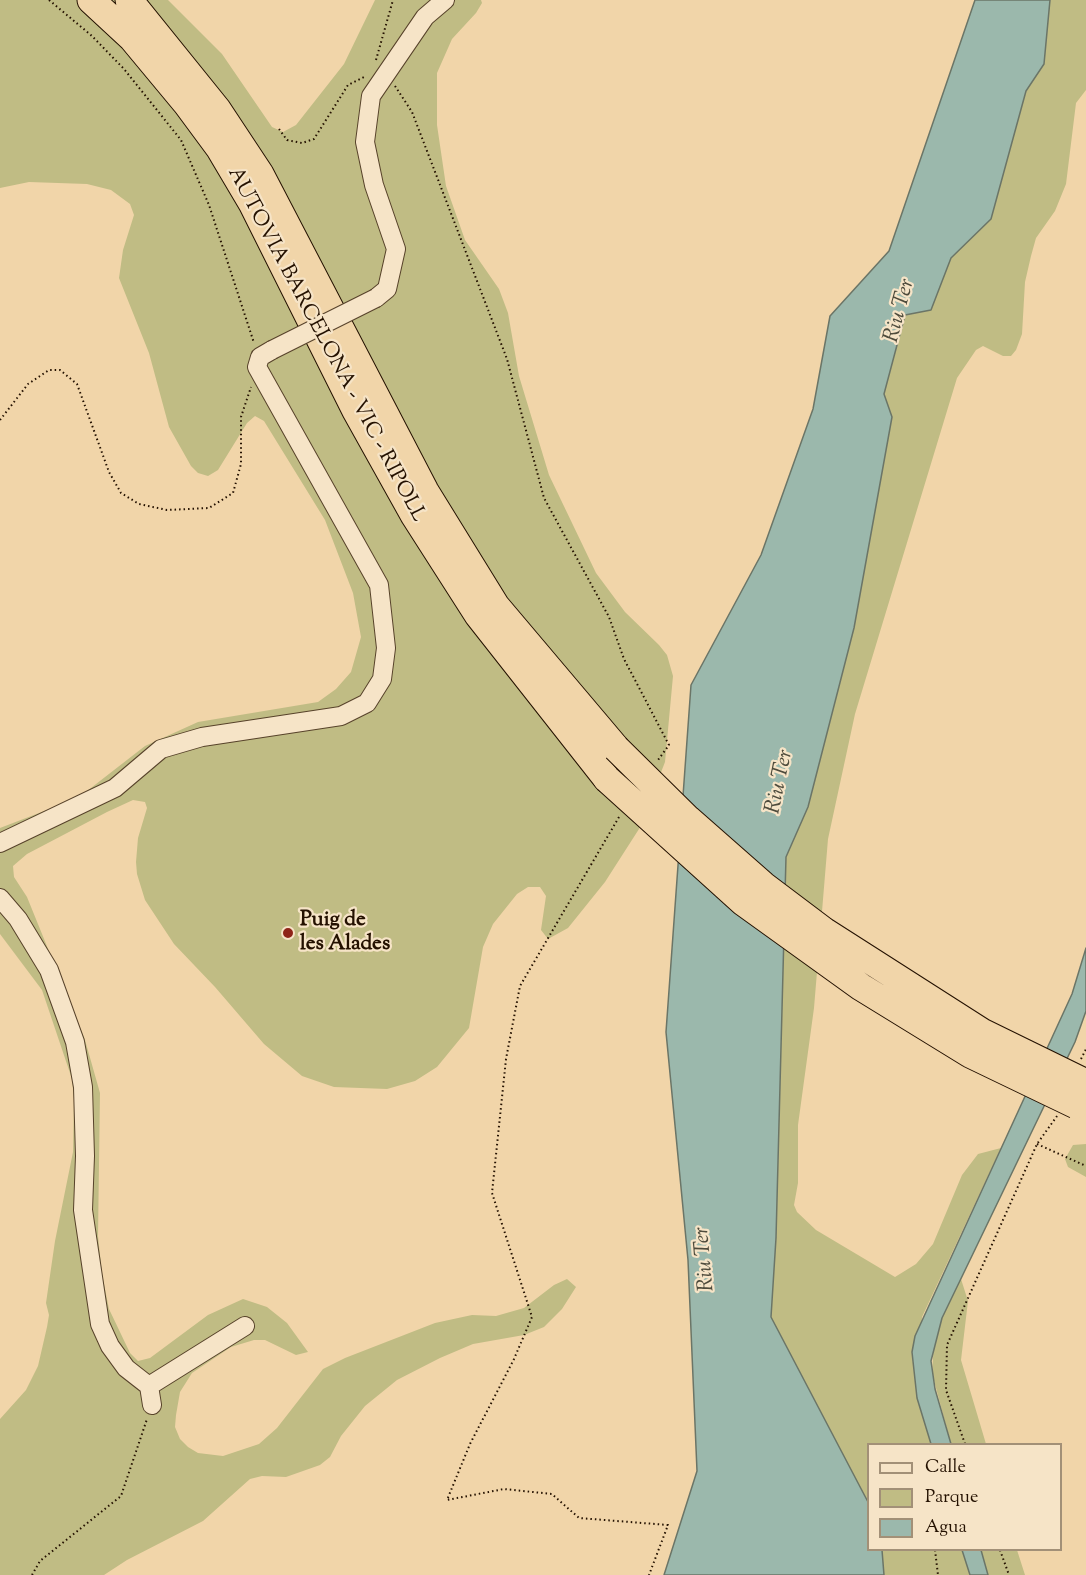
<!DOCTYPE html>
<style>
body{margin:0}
#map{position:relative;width:1086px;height:1575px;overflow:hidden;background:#f1d5a9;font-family:"Sorts Mill Goudy",serif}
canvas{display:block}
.legend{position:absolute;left:867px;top:1443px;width:195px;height:108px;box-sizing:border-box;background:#f6e4c7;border:2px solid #a29077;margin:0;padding:8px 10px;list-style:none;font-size:18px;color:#241100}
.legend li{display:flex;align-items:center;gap:12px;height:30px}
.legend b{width:30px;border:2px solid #a29077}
</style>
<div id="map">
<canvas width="1086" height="1575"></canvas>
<ul class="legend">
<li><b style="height:8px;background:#f6e4c7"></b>Calle</li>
<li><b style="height:16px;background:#c0bc84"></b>Parque</li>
<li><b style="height:16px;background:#9bb8ac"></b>Agua</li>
</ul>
</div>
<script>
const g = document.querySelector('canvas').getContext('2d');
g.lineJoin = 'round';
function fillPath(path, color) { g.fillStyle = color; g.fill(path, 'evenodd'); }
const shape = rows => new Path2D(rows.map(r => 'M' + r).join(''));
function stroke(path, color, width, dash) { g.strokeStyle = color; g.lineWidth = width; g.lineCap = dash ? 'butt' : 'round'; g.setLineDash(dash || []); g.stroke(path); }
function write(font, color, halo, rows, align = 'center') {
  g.font = font + ' "Sorts Mill Goudy",serif'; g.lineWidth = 4.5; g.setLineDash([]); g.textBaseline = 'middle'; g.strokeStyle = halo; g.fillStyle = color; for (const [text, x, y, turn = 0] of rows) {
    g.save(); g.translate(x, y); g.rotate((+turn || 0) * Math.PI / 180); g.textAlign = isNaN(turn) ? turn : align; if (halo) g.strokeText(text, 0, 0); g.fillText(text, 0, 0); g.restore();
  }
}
fillPath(shape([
 [0,0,168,0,222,54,272,127,283,132,296,125,344,64,375,0,481,0,482,3,476,13,452,39,437,73,437,125,446,186,465,240,499,289,508,313,519,376,549,475,596,573,625,612,659,645,667,655,673,676,665,762,639,829,605,882,568,928,548,939,541,930,546,896,540,887,528,887,517,894,493,924,483,947,469,1028,437,1067,415,1081,387,1089,334,1087,302,1076,264,1044,215,987,174,944,145,900,137,874,136,862,138,838,147,808,145,802,133,800,107,812,27,854,13,866,14,877,27,897,85,1040,100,1093,98,1236,102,1274,109,1309,130,1353,138,1361,150,1358,208,1315,243,1299,267,1307,287,1323,308,1352,296,1355,265,1340,254,1340,231,1347,192,1373,180,1392,176,1415,175,1427,180,1439,188,1447,198,1453,223,1456,259,1444,277,1428,323,1369,345,1358,435,1323,472,1315,496,1316,524,1308,554,1285,567,1279,576,1287,562,1309,544,1327,524,1335,473,1344,440,1358,397,1380,365,1406,341,1436,330,1457,320,1465,286,1477,262,1476,250,1479,203,1521,127,1560,104,1575,0,1575,0,1419,26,1390,38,1366,47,1327,49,1315,46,1303,55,1241,73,1152,74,1099,72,1079,42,990,0,934,0,828,78,798,145,746,198,722,318,702,336,689,351,672,361,637,353,593,325,520,264,421,255,416,247,423,218,470,208,476,198,473,191,466,169,427,149,353,119,278,123,250,134,215,130,204,111,190,87,184,29,182,0,188],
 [1050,0,1086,0,1086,90,1076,103,1066,184,1055,211,1036,238,1031,256,1025,282,1022,334,1016,350,1011,356,1003,356,983,346,976,350,957,378,855,714,828,839,814,1008,798,1125,798,1183,794,1205,797,1212,816,1230,895,1277,916,1264,933,1244,962,1175,978,1154,1001,1148,922,1317,917,1398,931,1444,868,1444,868,1502,771,1317,776,1238,786,857,808,807,854,628,892,417,884,394,905,315,931,310,951,258,991,218,1026,91,1043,64],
 [1086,1144,1086,1177,1068,1167,1065,1159,1073,1145],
 [961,1279,968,1301,961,1360,986,1444,951,1444,932,1373,934,1343,942,1318],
 [882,1550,962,1550,970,1575,884,1575],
 [981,1550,1017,1550,1025,1575,988,1575]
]), '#c0bc84');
const water = shape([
 [975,0,1050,0,1044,64,1026,91,991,219,951,258,931,310,905,315,884,394,892,417,854,628,808,807,786,857,776,1238,771,1317,868,1502,868,1550,882,1550,884,1575,664,1575,697,1471,688,1260,666,1032,691,685,761,555,813,409,830,316,889,251,975,0],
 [1086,948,1086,1011,1075,1042,942,1318,931,1361,935,1389,951,1444,931,1444,917,1398,912,1352,915,1336,1072,994,1086,948],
 [962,1550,981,1550,988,1575,970,1575,962,1550]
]);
fillPath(water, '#9bb8ac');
stroke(water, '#6b7567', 1.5);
const minor = shape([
 [376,298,387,289,396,249,374,185,365,142,371,96,425,17,445,0],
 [0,843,115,788,161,749,202,737,341,716,367,703,382,679,386,648,379,585,257,367,260,357,272,350],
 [0,898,18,919,49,970,75,1042,83,1087,85,1156,83,1210,100,1324,110,1346,126,1368,149,1386,152,1405],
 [149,1386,245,1326]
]);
const highway = shape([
 [91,0,132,38,186,103,220,149,252,203,356,411,414,515,478,615,607,779],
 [129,0,217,109,260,174,425,491,496,606,616,748]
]);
stroke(minor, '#57422a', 20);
stroke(highway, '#241100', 29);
stroke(shape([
 [49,0,92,36,124,69,181,140,209,205,254,343],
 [376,60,393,0],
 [395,86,412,112,507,359,544,498,609,617,624,659,669,745,658,760],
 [279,129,287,140,302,143,314,139,348,85,364,77],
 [0,420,28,384,49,370,60,370,77,384,109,472,121,493,139,504,167,510,209,508,233,493,241,464,241,417,251,387],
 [619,817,520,986,506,1059,492,1193,532,1317,514,1359,470,1444,447,1500,504,1489,552,1494,579,1518,668,1525,649,1575],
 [1081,1059,1086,1049],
 [1037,1144,1086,1166],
 [965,1444,946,1390,947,1345,1037,1144,1057,1116],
 [935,1550,938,1575],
 [1000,1550,1009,1575],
 [32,1575,40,1561,121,1496,147,1419]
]), '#241100', 2, [1.5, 3]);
stroke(minor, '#f6e4c7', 18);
stroke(highway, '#f1d5a9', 27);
const minorBridge = shape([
 [272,350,376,298]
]);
const highwayBridge = shape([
 [616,748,688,819,763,885,824,931,982,1032,1086,1083],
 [607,779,743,902,861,987,970,1054,1076,1105]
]);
stroke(minorBridge, '#57422a', 20, []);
stroke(highwayBridge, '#241100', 29, []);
stroke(minorBridge, '#f6e4c7', 18);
stroke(highwayBridge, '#f1d5a9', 27);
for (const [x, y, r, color] of [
 [288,933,6,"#8f2418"]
]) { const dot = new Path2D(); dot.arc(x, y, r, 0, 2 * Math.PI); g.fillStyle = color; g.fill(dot); stroke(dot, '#f6e4c7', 2); }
write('21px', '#241100', '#f6e4c7', [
 ["AUTOVIA BARCELONA - VIC - RIPOLL",325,345,62]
]);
write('bold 21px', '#241100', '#f6e4c7', [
 ["Puig de",300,921],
 ["les Alades",300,945]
], 'left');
write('italic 22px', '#4e4b3c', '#f6e4c7', [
 ["Riu Ter",901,311,-75],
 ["Riu Ter",781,782,-78],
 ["Riu Ter",706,1259,-95]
]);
</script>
